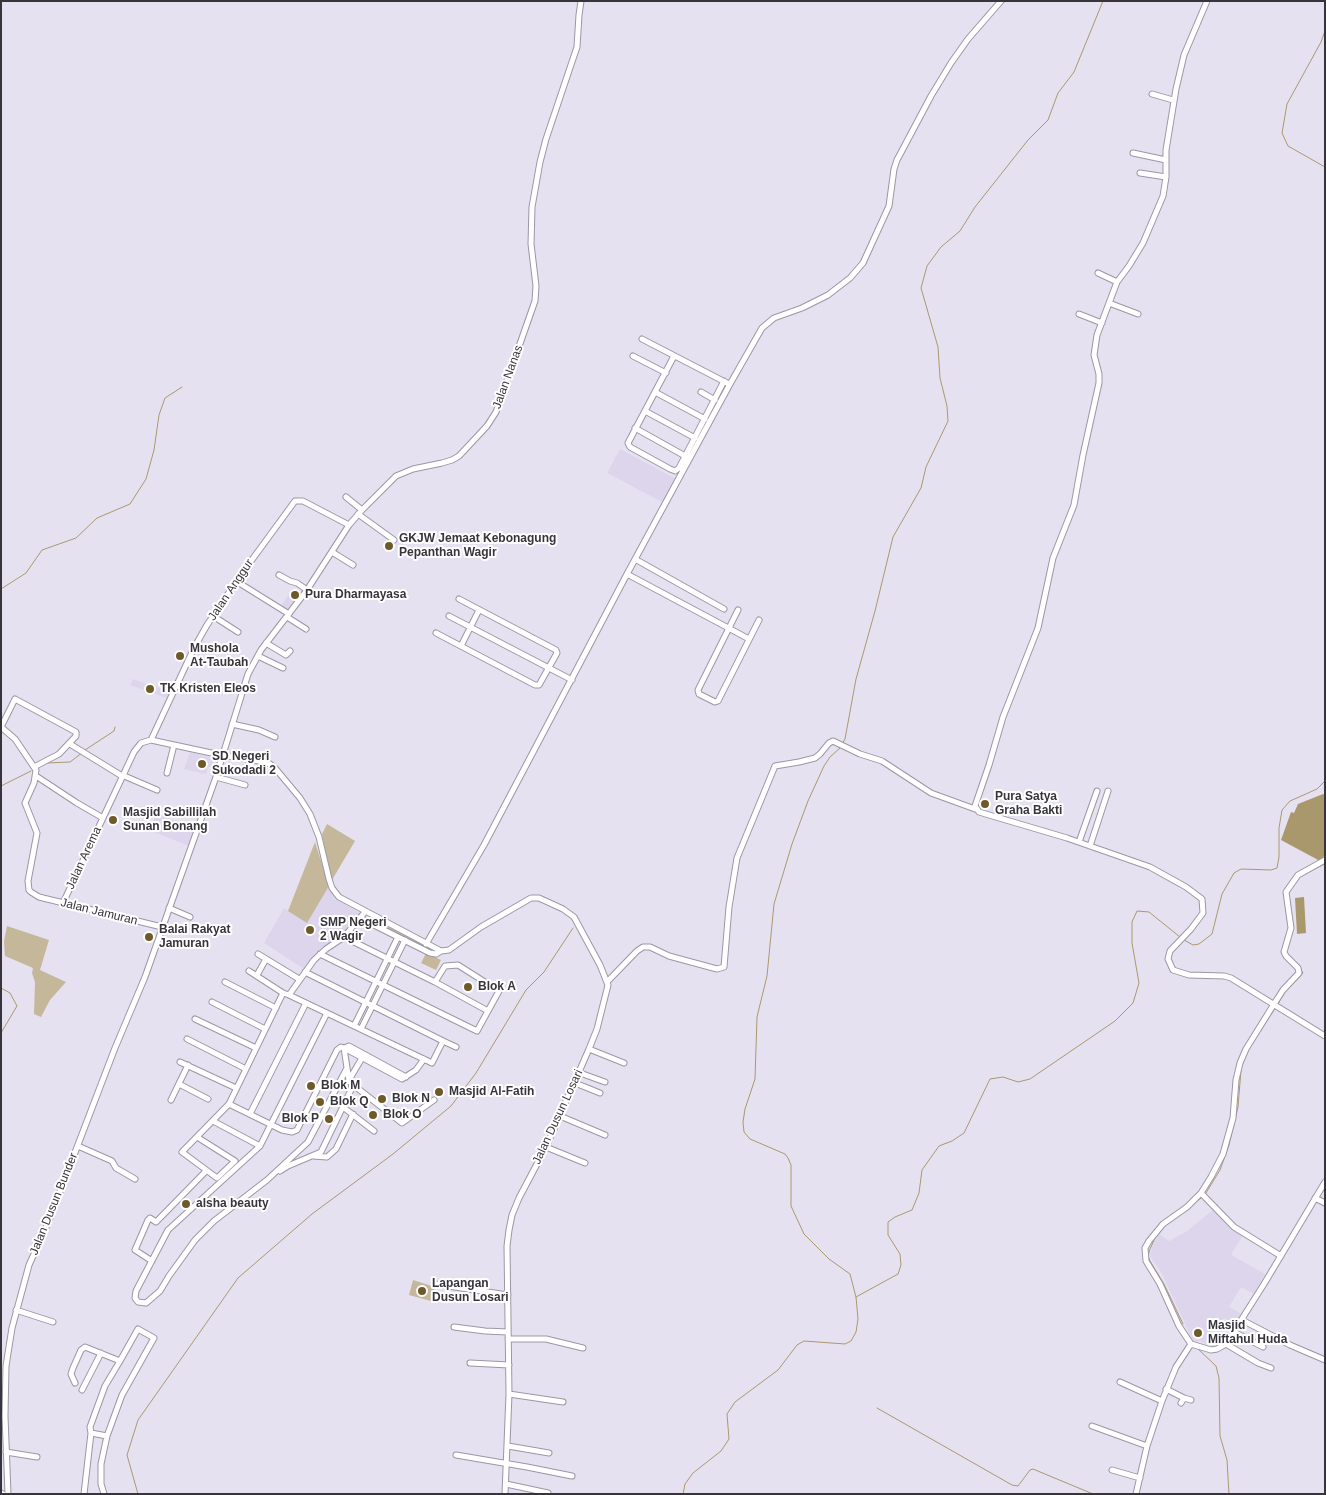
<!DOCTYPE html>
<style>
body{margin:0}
#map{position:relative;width:1326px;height:1495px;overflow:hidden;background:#e6e1f1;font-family:Arial,sans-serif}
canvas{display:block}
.frame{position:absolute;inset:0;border:2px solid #37353b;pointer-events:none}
</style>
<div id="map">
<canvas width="1326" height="1495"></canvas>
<div class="frame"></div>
</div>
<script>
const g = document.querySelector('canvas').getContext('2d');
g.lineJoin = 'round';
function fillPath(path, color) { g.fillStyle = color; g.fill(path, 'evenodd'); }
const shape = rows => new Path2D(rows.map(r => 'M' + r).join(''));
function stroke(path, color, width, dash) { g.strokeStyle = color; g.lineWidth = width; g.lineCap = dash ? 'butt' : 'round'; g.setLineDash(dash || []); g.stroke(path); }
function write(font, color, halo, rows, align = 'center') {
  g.font = font + ' Arial,sans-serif'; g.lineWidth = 4; g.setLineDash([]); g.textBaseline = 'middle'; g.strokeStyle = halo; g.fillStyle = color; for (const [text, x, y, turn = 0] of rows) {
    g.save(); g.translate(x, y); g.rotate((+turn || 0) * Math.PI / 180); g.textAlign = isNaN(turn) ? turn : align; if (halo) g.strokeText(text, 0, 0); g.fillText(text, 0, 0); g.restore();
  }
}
fillPath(shape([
 [620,449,676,479,664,503,607,473],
 [290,592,299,598,289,611,281,606],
 [133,679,170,692,167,698,130,685],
 [190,752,219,760,216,768,208,767,206,774,184,769],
 [157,813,195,831,189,846,149,830],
 [329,886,335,899,360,913,343,935,322,948,304,969,264,943,284,908,307,922],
 [1213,1210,1224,1222,1243,1235,1231,1255,1265,1274,1254,1294,1241,1287,1229,1307,1242,1314,1236,1325,1224,1318,1216,1331,1213,1330,1205,1344,1199,1340,1197,1343,1192,1339,1162,1274,1150,1256,1152,1246,1159,1234,1169,1241,1187,1231]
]), '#ddd5ec');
fillPath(shape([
 [327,824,355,841,332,880,322,834],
 [315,842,329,886,307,923,288,911],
 [370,918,433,949,430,951,370,920],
 [7,926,49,940,40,970,66,982,50,1000,41,1017,34,1014,35,982,32,973,33,968,5,956,4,941],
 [426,953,441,960,436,970,421,963],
 [413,1280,435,1287,431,1301,409,1295]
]), '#c5b89a');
fillPath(shape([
 [1323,794,1325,795,1325,855,1320,861,1281,840,1291,812,1294,813,1298,804],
 [1304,897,1306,933,1297,934,1295,898]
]), '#aa986d');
stroke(shape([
 [1325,31,1321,42,1287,104,1282,133,1288,146,1325,167],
 [1,589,26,573,42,550,76,538,97,518,130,504,146,479,154,450,159,415,165,398,182,387],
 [842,744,845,739,856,679,875,611,893,537,921,488,926,467,948,421,947,406,940,378,938,347,921,288,927,266,941,247,960,231,975,207,1028,140,1048,120,1058,93,1074,72,1103,1],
 [85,750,114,731,115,727],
 [47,763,70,762,82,753],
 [1,786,31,771],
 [1314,869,1325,864],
 [1296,881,1302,875],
 [1290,905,1292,920],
 [1184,940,1193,945,1199,944,1212,934,1222,894,1234,873,1241,869,1271,870,1277,868,1279,857,1279,828,1282,810,1290,801,1317,789,1325,781],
 [1291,986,1303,973,1300,968],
 [1,988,10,993,17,1006,1,1033],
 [1278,1004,1286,990],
 [1259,1033,1276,1007],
 [1206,1193,1220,1170,1229,1145,1238,1107,1241,1070],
 [1193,1204,1201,1198],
 [1155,1238,1150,1249,1148,1256,1150,1261,1164,1284,1183,1324],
 [856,1297,898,1274,901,1265,900,1254,888,1235,888,1222,895,1217,912,1210,919,1193,922,1170,939,1146,952,1141,964,1133,990,1079,1003,1077,1018,1082,1030,1079,1115,1021,1133,1003,1139,983,1132,943,1132,922,1137,911,1149,912,1180,937],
 [1197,1348,1216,1366,1219,1378,1220,1436,1227,1460,1229,1494],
 [877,1408,1012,1485,1018,1486,1030,1470,1033,1469,1093,1494],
 [138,1494,127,1455,138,1420,238,1278,312,1214,393,1154,451,1106,476,1073,526,990,544,972,573,928],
 [683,1494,685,1484,693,1473,721,1451,729,1439,727,1414,735,1402,778,1370,797,1345,804,1341,845,1344,851,1341,856,1332,858,1319,856,1297,850,1274,829,1259,804,1234,791,1206,791,1165,788,1158,785,1154,750,1139,744,1132,743,1122,745,1109,755,1079,757,1017,767,976,774,904,792,844,808,801,824,766,830,757,840,748]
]), '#aa986d', 1);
const minor = shape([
 [1207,1,1184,55,1176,89,1166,150,1166,177,1163,196,1143,243,1129,266,1117,282,1097,335,1094,355,1099,374,1099,383,1083,455,1074,505,1053,558,1038,628,1003,717,989,765,975,806,979,812,1067,838,1150,867,1186,887,1202,899,1203,913,1191,929,1170,951,1168,959,1173,970,1189,975,1224,976,1231,978,1325,1036],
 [1152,94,1173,100],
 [1133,153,1166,160],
 [1140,173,1166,177],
 [1098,273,1117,282],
 [1109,303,1138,314],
 [1079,314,1102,323],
 [642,339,727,383],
 [633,356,666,373],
 [674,356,628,443,630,447,670,469,675,471,679,468,724,381],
 [655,392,705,419],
 [701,392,715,400],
 [645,411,695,438],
 [635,428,685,456],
 [346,497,362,510],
 [358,514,394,540],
 [332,552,353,565],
 [635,559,724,609],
 [627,574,749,639],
 [279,575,290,581,297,583,307,590],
 [236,581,289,614],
 [738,610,698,690,699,694,715,702,718,701,759,620],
 [213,616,238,632],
 [449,616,572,680],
 [287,617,306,629],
 [436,633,535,685,539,685,557,653,556,650,459,599],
 [266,643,286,655,290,651],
 [461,646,479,610],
 [258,656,283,668],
 [232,724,259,730,275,737],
 [1,727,15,739,36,770,34,783,25,803,37,833,28,881,29,890,31,892,39,897,162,927],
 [1,727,15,699,76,732,76,736,59,754,34,767],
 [151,740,194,648,207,625,243,572,295,501,303,501,349,525],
 [70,744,122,776],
 [167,773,174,745],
 [122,775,157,790],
 [36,776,77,803,103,818],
 [216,777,245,785],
 [1079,842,1097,791],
 [1090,846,1108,791],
 [63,903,134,752,141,743,151,740,216,754,259,761,270,764,275,768,300,798,310,814,319,837,329,879,332,888,339,897,441,951,449,950,481,927,531,898,539,898,563,909,574,917,600,965,608,985,597,1029,589,1049,546,1147,519,1198,512,1215,509,1230,507,1246,509,1394,505,1494],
 [169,908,190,917],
 [360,918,430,953,436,954,441,951],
 [344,937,435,982,488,1011],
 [426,944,484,845,627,574,730,384,762,328,774,318,802,308,828,295,850,278,863,263,889,206,894,169,897,160,931,96,951,63,968,39,1001,1],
 [258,954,299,979],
 [320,954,477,1031,499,991,458,965,445,966,435,982],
 [249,971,283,993],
 [257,975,266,959],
 [225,982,276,1008],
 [607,982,637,951,643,947,650,947,669,956,717,969,724,967,729,907,737,858,775,766,799,762,815,758,820,754,829,743,833,741,860,754,882,761,931,793,975,809],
 [289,995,432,1063,443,1041,305,972],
 [212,1002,265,1029],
 [327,1013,260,1146,168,1230,136,1291,135,1298,138,1302,146,1303,160,1291,169,1276,195,1240,214,1221,267,1180,308,1142,347,1068],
 [195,1019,256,1048],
 [354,1026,398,937],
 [361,1029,405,940],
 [187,1039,246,1069],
 [443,1041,456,1047],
 [344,1048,402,1079,416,1070,424,1059],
 [589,1049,624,1063],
 [180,1062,236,1088],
 [580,1073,605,1082],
 [349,1080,362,1058],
 [575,1083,600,1093],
 [179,1084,208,1099],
 [352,1084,402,1123,434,1100],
 [171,1100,188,1065],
 [229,1104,282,1130,292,1132,297,1130,337,1050,341,1047,344,1048,349,1046,406,1077],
 [343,1107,374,1131],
 [250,1114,306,1003],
 [560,1116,605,1135],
 [213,1121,260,1146],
 [197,1137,235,1161,217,1178,182,1152,229,1104,283,993,289,995,314,960,326,949,344,937,365,912],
 [78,1146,112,1161,116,1168,135,1179],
 [546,1147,585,1163],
 [313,1156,327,1157,336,1149,353,1114],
 [280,1171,288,1166,321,1152,351,1090,352,1084,349,1081,344,1048],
 [1201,1193,1234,1227,1281,1256],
 [1315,1198,1325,1203],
 [152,1261,135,1250,148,1220,150,1218,156,1222,157,1221,206,1171],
 [435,1284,508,1295],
 [16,1310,53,1322],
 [1242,1320,1290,1345,1325,1360],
 [454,1327,485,1331,508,1332],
 [1234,1332,1263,1347],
 [508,1339,546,1339,583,1348],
 [1191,1344,1211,1350,1217,1349,1226,1344,1264,1284,1325,1182],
 [1226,1344,1258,1363,1271,1368],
 [470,1363,509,1365],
 [1120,1382,1162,1401],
 [75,1383,71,1374,73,1368,81,1350,85,1347,120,1361,138,1329,154,1338,122,1395,107,1436,101,1464,101,1484,104,1494],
 [1166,1389,1184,1398,1181,1403],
 [82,1390,101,1353],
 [509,1394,563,1402],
 [1184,1398,1191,1400],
 [1092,1426,1147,1446],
 [107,1436,91,1433,90,1427,105,1386,120,1361],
 [508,1446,549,1453],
 [6,1452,37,1457],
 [456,1455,527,1467,572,1476],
 [1112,1470,1140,1478],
 [506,1484,548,1493],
 [1,1493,3,1494],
 [8,1494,5,1416,6,1366,12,1328,29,1265,48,1223,115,1048,145,977,216,777,248,674,261,650,307,590,349,525,362,510,396,476,413,469,442,463,452,460,459,456,487,426,496,412,535,301,536,286,531,244,532,207,540,162,546,139,577,47,579,15,581,1],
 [84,1494,91,1433],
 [1136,1494,1147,1446,1162,1401,1176,1367,1191,1344,1179,1326,1160,1284,1146,1261,1145,1248,1149,1241,1163,1224,1187,1207,1201,1193,1211,1177,1223,1154,1233,1118,1236,1080,1240,1063,1246,1049,1274,1004,1283,990,1299,973,1298,968,1286,956,1284,952,1291,928,1286,892,1298,875,1325,860]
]);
stroke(minor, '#9c96a6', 7);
stroke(minor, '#fff', 5);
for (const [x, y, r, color] of [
 [389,546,5,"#6d5a28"],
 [295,595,5,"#6d5a28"],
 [180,656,5,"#6d5a28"],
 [150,689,5,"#6d5a28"],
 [202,764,5,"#6d5a28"],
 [985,804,5,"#6d5a28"],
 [113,820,5,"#6d5a28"],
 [310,930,5,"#6d5a28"],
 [149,937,5,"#6d5a28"],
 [468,987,5,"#6d5a28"],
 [311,1086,5,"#6d5a28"],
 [439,1092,5,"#6d5a28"],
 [382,1099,5,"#6d5a28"],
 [320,1102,5,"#6d5a28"],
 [373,1115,5,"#6d5a28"],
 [329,1119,5,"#6d5a28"],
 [186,1204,5,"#6d5a28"],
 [422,1291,5,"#6d5a28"],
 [1198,1333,5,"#6d5a28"]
]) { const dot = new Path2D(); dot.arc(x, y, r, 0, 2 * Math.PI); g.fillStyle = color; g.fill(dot); stroke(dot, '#fff', 2); }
write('12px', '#37353b', '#fff', [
 ["Jalan Nanas",508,377,-70],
 ["Jalan Anggur",231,590,-56],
 ["Jalan Arema",84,858,-65],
 ["Jalan Jamuran",99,912,14],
 ["Jalan Dusun Losari",558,1117,-65],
 ["Jalan Dusun Bunder",54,1204,-68]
]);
write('bold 12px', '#37353b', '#fff', [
 ["GKJW Jemaat Kebonagung",399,539],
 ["Pepanthan Wagir",399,553],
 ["Pura Dharmayasa",305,595],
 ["Mushola",190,649],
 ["At-Taubah",190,663],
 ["TK Kristen Eleos",160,689],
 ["SD Negeri",212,757],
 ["Sukodadi 2",212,771],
 ["Pura Satya",995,797],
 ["Graha Bakti",995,811],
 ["Masjid Sabillilah",123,813],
 ["Sunan Bonang",123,827],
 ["SMP Negeri",320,923],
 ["2 Wagir",320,937],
 ["Balai Rakyat",159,930],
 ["Jamuran",159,944],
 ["Blok A",478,987],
 ["Blok M",321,1086],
 ["Masjid Al-Fatih",449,1092],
 ["Blok N",392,1099],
 ["Blok Q",330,1102],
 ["Blok O",383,1115],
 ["Blok P",319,1119,"right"],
 ["alsha beauty",196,1204],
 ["Lapangan",432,1284],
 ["Dusun Losari",432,1298],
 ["Masjid",1208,1326],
 ["Miftahul Huda",1208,1340]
], 'left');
</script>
